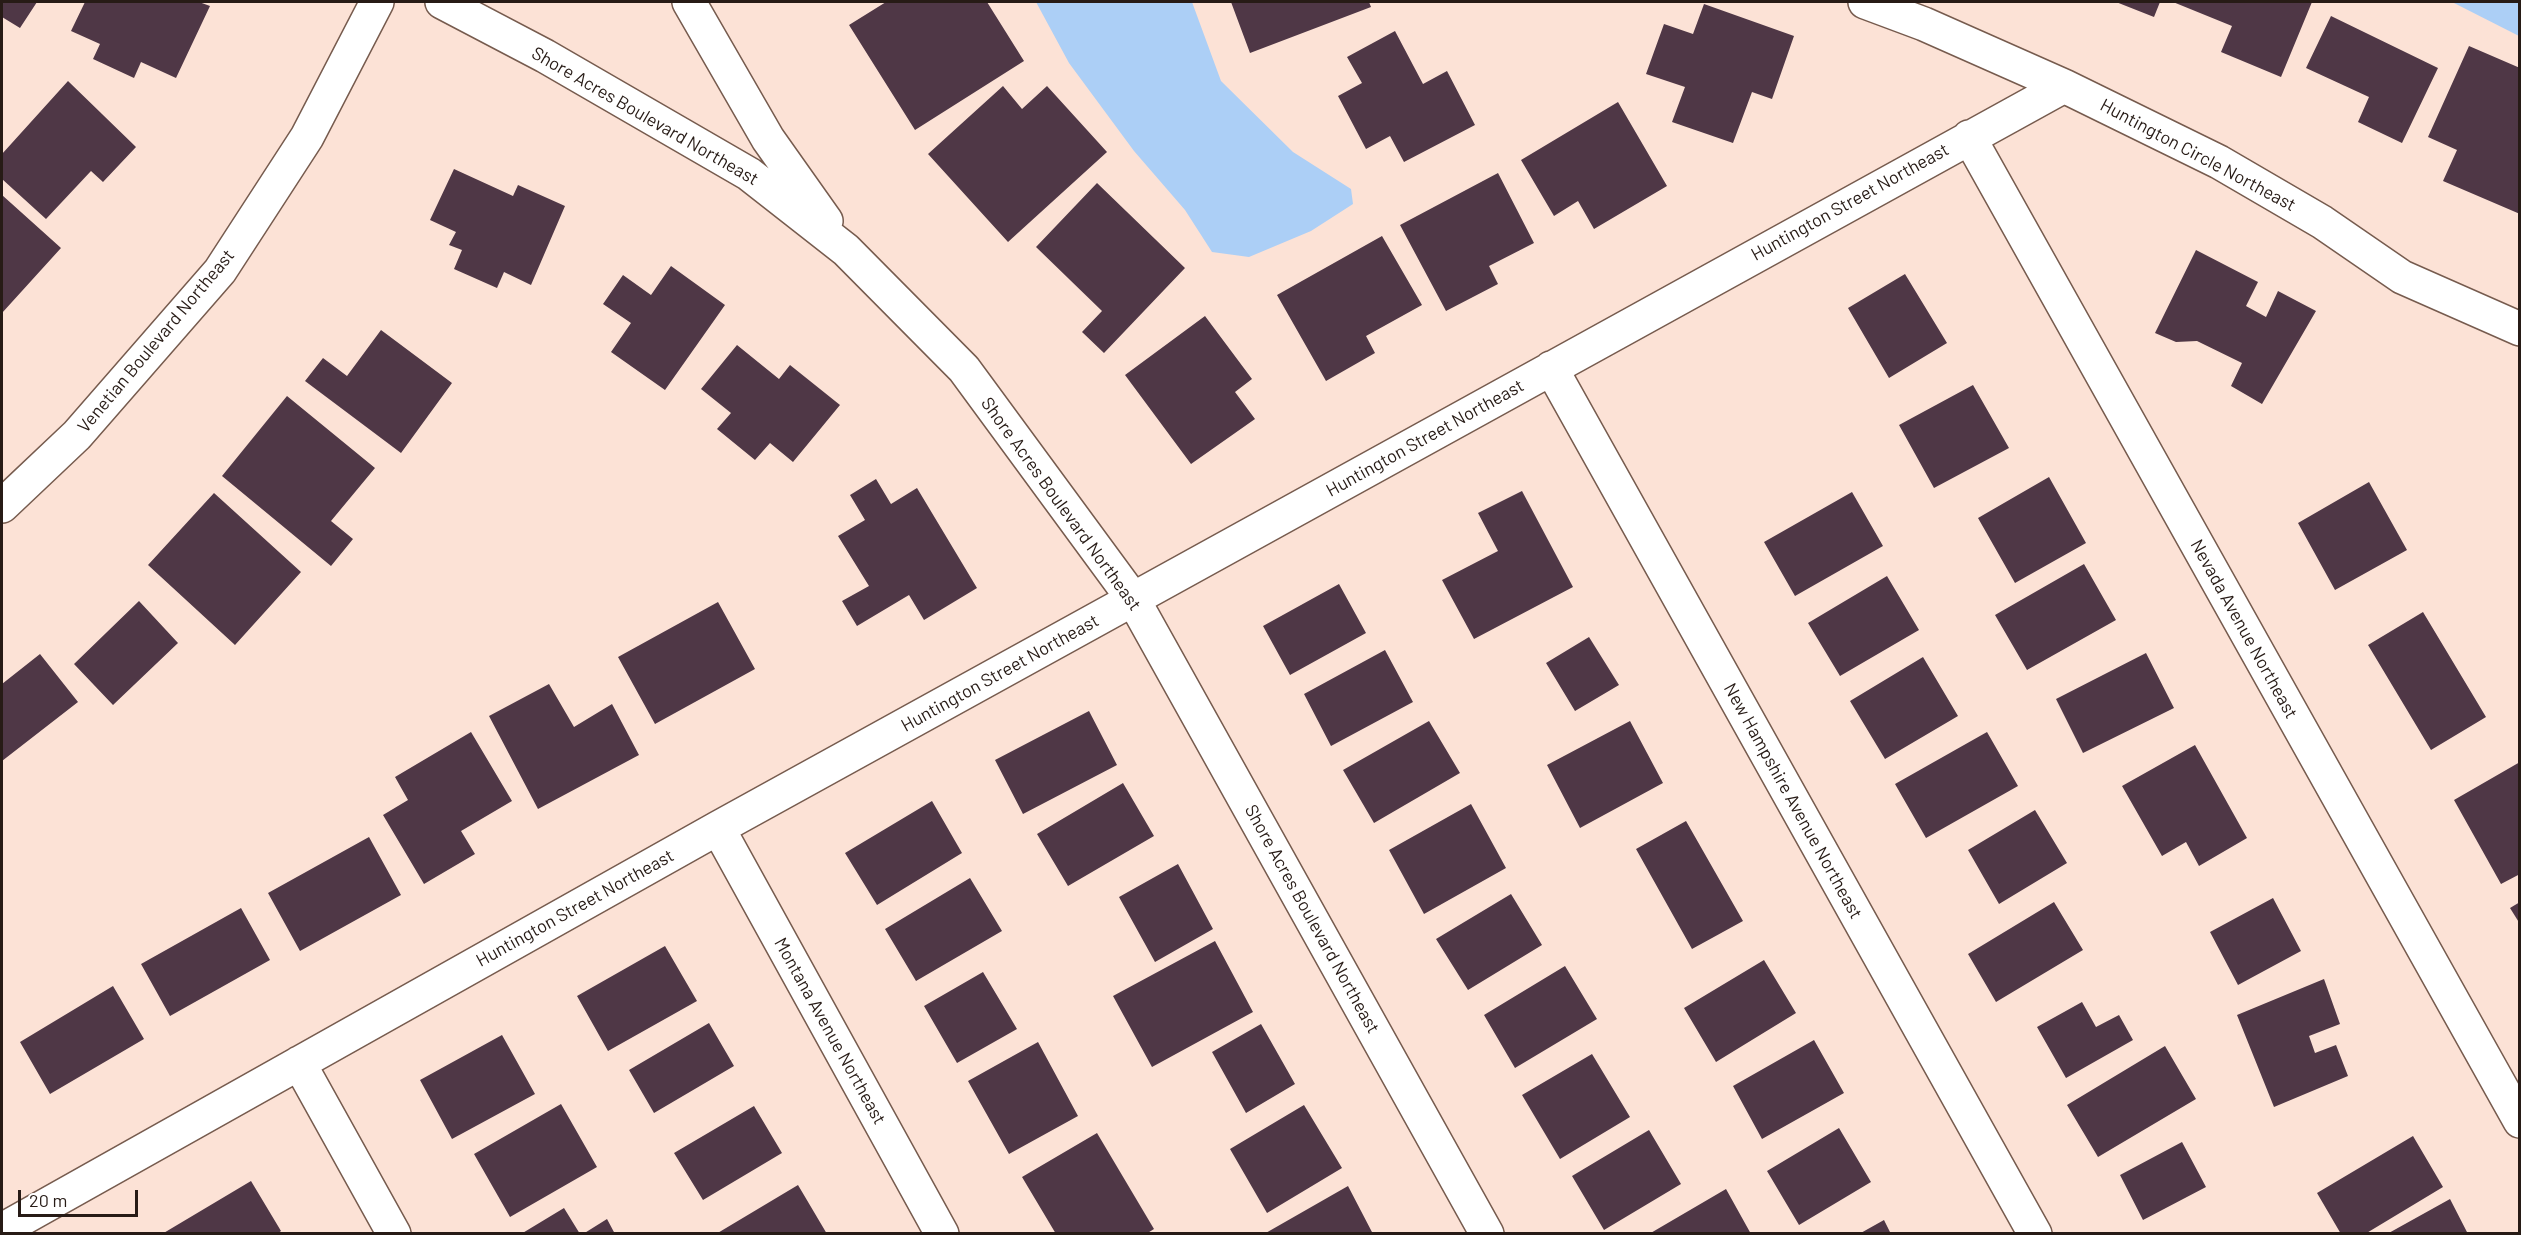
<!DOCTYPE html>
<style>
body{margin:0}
#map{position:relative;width:2521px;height:1235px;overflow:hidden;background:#fce2d6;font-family:Barlow,sans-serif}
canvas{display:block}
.frame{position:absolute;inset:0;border:3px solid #271b16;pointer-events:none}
.scale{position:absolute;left:18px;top:1190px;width:120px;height:27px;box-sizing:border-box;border:3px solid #271b16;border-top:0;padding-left:8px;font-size:18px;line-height:21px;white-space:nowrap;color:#271b16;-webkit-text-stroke:4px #fff;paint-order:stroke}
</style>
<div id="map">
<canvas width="2521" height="1235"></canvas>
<div class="frame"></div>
<div class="scale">20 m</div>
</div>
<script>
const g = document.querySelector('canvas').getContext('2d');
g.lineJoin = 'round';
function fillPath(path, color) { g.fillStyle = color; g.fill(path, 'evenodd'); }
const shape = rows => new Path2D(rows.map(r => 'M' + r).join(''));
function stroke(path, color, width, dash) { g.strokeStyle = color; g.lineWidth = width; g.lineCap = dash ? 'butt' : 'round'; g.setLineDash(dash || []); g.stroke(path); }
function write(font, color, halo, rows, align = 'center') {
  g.font = font + ' Barlow,sans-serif'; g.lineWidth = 6; g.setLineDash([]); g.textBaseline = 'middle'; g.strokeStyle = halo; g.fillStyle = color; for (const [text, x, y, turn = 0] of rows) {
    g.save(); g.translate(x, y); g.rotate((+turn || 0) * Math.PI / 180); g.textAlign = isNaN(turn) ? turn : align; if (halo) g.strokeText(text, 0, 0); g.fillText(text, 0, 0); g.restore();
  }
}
fillPath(shape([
 [1036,2,1192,2,1221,81,1293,152,1351,189,1353,204,1311,231,1249,257,1212,252,1185,210,1134,151,1069,63],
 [2452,2,2519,2,2519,36]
]), '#accff6');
fillPath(shape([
 [2,2,37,2,20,28,2,17],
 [85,2,199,2,210,6,176,78,141,62,134,78,93,59,100,44,71,31],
 [886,2,987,2,1024,61,915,130,849,25],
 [1231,2,1369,2,1371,7,1250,53],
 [2116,2,2160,2,2154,17],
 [2173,2,2312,2,2281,77,2221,52,2232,26],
 [1704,4,1794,36,1772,99,1752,92,1733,143,1672,122,1685,87,1646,74,1664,24,1693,34],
 [2331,16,2438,68,2402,143,2358,122,2369,97,2306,68],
 [1395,31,1423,84,1447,71,1475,125,1404,162,1390,136,1366,149,1338,96,1362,83,1347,57],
 [2469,46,2520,68,2520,214,2443,181,2457,150,2428,137],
 [68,81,136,147,103,182,91,171,46,219,2,179,2,154],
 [1003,86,1022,109,1047,86,1107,152,1008,242,928,154],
 [1618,102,1667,186,1594,229,1578,201,1554,216,1521,160],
 [454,169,513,196,518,185,565,206,531,285,504,272,497,288,454,269,462,250,449,245,456,232,430,220],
 [1498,173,1534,243,1489,266,1498,284,1446,311,1400,225],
 [1097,183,1185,268,1104,353,1082,332,1102,311,1036,247],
 [2,195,61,248,2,313],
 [1382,236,1422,305,1366,336,1375,353,1326,381,1277,295],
 [2196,250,2258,282,2246,306,2266,317,2278,291,2316,311,2262,404,2231,386,2242,363,2197,341,2176,342,2155,333],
 [671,266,725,305,665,390,611,352,631,323,603,304,623,275,651,295],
 [1905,274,1947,343,1889,378,1848,308],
 [1205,316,1252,379,1235,392,1255,419,1191,464,1125,375],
 [381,330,452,383,401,453,305,381,323,358,347,376],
 [737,345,779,379,790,365,840,405,793,462,770,443,755,460,717,429,731,413,701,389],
 [1973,385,2009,448,1934,488,1899,425],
 [287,396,375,468,331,521,353,539,331,566,222,476],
 [2049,477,2086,543,2015,583,1978,518],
 [876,479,891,504,917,488,977,588,924,620,909,595,857,626,842,601,869,586,838,536,865,520,850,495],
 [2369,482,2407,550,2335,590,2298,523],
 [1522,491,1573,587,1474,639,1442,580,1498,551,1478,513],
 [1852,492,1883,546,1795,596,1764,542],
 [214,493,301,572,235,645,148,565],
 [2084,564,2116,620,2027,670,1995,615],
 [1887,576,1919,630,1840,676,1808,623],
 [1339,584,1366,633,1290,675,1263,626],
 [139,601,178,643,113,705,74,664],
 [718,602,755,669,655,724,618,657],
 [2423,612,2486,717,2431,750,2368,645],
 [1589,637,1619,685,1575,711,1546,663],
 [1385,650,1413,702,1331,746,1304,694],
 [2146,653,2174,708,2083,753,2056,699],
 [40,654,78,702,2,761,2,684],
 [1923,657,1958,716,1885,759,1850,701],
 [549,684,574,727,612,704,639,755,538,809,489,716],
 [1089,711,1117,765,1023,814,995,760],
 [1429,721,1460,773,1374,823,1343,770],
 [1630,721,1663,783,1580,828,1547,765],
 [471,732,512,801,461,831,475,854,424,884,383,815,408,800,395,777],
 [1987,732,2018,786,1926,838,1895,784],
 [2195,745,2247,838,2199,866,2186,842,2162,856,2122,786],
 [2520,762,2520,874,2501,884,2454,800],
 [1123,783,1154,836,1068,886,1037,834],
 [932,801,962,853,877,905,845,853],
 [1471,804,1506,868,1424,914,1389,850],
 [2035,810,2067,863,1999,904,1968,850],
 [1686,821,1743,921,1692,949,1636,849],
 [369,837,401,895,300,951,268,893],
 [1178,864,1213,929,1155,962,1119,897],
 [970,878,1002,931,916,981,885,929],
 [1511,894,1542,945,1468,990,1436,939],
 [2273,898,2301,951,2238,985,2210,932],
 [2054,902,2083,950,1996,1002,1968,954],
 [2520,902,2520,924,2510,908],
 [241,908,270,960,170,1016,141,964],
 [1215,941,1253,1012,1152,1067,1113,996],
 [665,946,697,1001,608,1051,577,996],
 [1764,960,1796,1013,1716,1062,1684,1008],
 [1565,966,1597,1019,1515,1068,1484,1015],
 [983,972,1017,1029,957,1063,924,1006],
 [2324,979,2340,1024,2309,1036,2315,1053,2336,1045,2348,1076,2274,1107,2237,1015],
 [113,986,144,1039,50,1094,20,1042],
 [2082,1002,2096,1027,2119,1015,2133,1040,2066,1078,2037,1027],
 [709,1023,734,1066,654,1113,629,1070],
 [1261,1024,1295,1084,1246,1113,1212,1052],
 [502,1035,535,1094,452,1139,420,1080],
 [1814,1040,1844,1093,1762,1139,1733,1086],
 [1038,1042,1078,1116,1009,1154,968,1081],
 [2165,1046,2196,1099,2098,1157,2067,1105],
 [1592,1054,1630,1117,1560,1159,1522,1095],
 [561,1104,597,1167,510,1217,474,1154],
 [1304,1105,1342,1168,1267,1213,1230,1149],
 [754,1106,782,1153,703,1200,674,1153],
 [1839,1128,1871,1182,1799,1225,1767,1171],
 [1649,1130,1681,1184,1604,1230,1572,1176],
 [1097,1133,1154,1229,1146,1234,1056,1234,1022,1177],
 [2413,1136,2443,1187,2365,1234,2341,1234,2317,1193],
 [2182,1142,2206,1187,2143,1220,2120,1175],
 [251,1181,281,1231,277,1234,162,1234],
 [798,1185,827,1234,716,1234],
 [1348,1186,1373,1234,1264,1234],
 [1726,1189,1751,1234,1649,1234],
 [2450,1199,2468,1234,2387,1234],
 [564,1208,580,1234,521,1234],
 [607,1219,615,1234,583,1234],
 [1884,1220,1891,1234,1859,1234]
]), '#4f3746');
const minor = shape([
 [442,2,545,56,749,174,846,250,964,369,1133,599,1487,1234],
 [689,2,768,139,826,221],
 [1865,2,1924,24,2064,86,2219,162,2322,222,2402,277,2520,329],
 [1969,137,2520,1121],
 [1551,368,2035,1234],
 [2,506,77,435,220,271,307,137,377,2],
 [718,828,942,1234],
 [299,1063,394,1234],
 [2,1230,718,828,2064,86]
]);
stroke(minor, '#765b4e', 36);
stroke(minor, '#fff', 33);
write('18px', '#271b16', '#fff', [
 ["Shore Acres Boulevard Northeast",645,116,30],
 ["Huntington Circle Northeast",2198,155,28],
 ["Huntington Street Northeast",1850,202,-29],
 ["Venetian Boulevard Northeast",156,341,-50],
 ["Huntington Street Northeast",1425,438,-29],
 ["Shore Acres Boulevard Northeast",1061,504,54],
 ["Nevada Avenue Northeast",2244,629,61],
 ["Huntington Street Northeast",1000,673,-29],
 ["New Hampshire Avenue Northeast",1793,801,61],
 ["Huntington Street Northeast",575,908,-29],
 ["Shore Acres Boulevard Northeast",1312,919,61],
 ["Montana Avenue Northeast",830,1031,61]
]);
</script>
